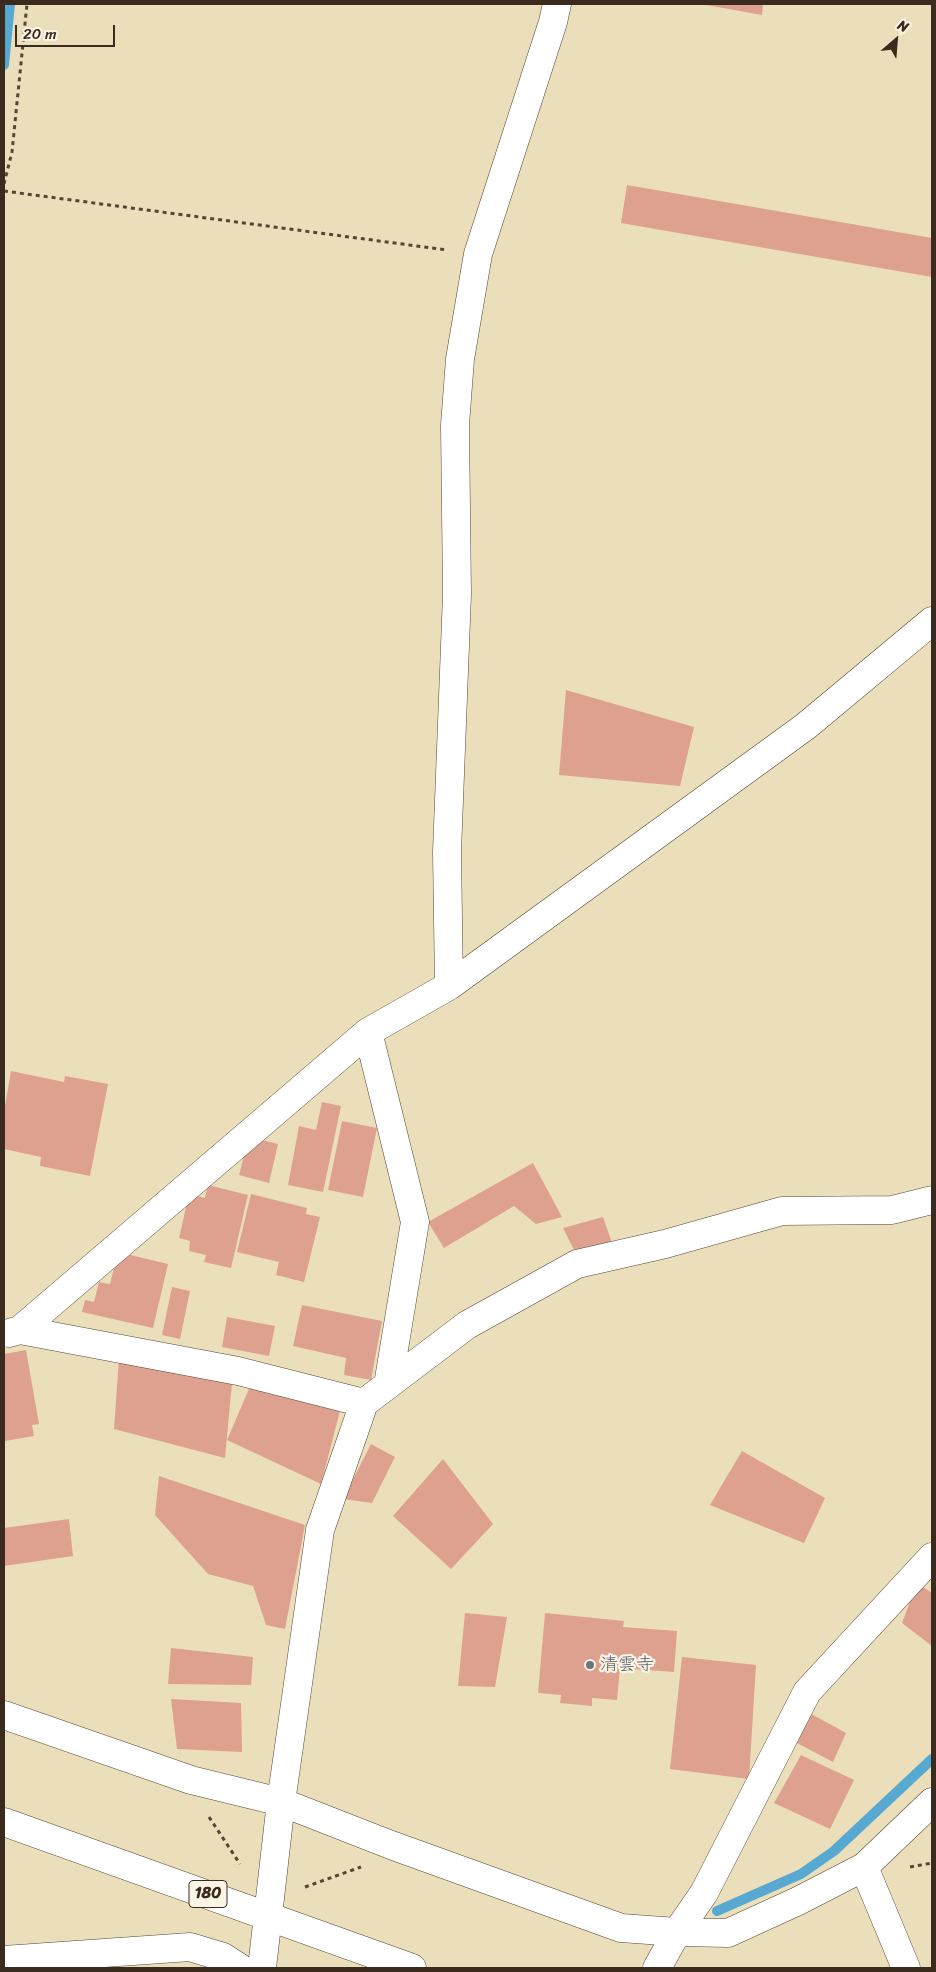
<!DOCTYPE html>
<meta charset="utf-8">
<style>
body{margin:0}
#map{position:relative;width:936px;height:1972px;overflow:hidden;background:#eadfba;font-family:Sriracha,sans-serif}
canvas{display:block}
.frame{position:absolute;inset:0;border:5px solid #3b2a1e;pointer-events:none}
.north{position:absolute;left:871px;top:15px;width:50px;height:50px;-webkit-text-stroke:4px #fcf5e5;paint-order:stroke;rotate:27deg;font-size:14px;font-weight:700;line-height:20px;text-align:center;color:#3b2a1e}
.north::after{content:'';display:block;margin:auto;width:18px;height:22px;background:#3b2a1e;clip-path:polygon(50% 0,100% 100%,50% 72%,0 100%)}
.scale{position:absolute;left:15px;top:25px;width:100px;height:22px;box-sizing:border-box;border:2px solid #3b2a1e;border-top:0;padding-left:6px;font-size:15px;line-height:18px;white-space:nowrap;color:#3b2a1e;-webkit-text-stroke:4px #fcf5e5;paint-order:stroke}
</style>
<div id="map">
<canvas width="936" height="1972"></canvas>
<div class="frame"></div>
<div class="north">N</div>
<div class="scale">20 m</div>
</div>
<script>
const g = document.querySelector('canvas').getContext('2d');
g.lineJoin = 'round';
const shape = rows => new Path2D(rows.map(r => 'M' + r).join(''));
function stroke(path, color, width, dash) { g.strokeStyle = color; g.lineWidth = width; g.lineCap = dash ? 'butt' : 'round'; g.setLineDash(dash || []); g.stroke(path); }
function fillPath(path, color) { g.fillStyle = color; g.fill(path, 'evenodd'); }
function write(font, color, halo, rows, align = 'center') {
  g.font = font + ' Sriracha,"Klee One",sans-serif'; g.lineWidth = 4.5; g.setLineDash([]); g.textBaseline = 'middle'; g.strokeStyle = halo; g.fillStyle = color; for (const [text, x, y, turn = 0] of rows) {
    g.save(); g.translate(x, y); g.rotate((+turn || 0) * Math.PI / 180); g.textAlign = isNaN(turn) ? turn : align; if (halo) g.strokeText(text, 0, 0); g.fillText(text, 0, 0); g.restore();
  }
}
stroke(shape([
 [4,65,10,4],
 [717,1911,801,1874,834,1851,932,1759]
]), '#57a9d2', 10);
fillPath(shape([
 [701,4,763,4,762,15],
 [627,185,932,238,932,277,621,223],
 [566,690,694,727,680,786,559,775],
 [11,1071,64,1082,65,1076,108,1084,90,1176,40,1166,41,1157,4,1149,4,1112],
 [322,1102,341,1106,323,1192,288,1185,299,1126,316,1130],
 [342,1121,377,1128,363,1197,328,1190],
 [249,1137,278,1144,269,1183,239,1175],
 [533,1163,562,1217,536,1224,514,1206,444,1248,428,1222],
 [208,1185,248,1195,231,1268,204,1262,206,1255,189,1251,190,1241,179,1238,189,1194,205,1198],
 [251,1194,307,1208,306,1214,320,1217,304,1282,276,1275,279,1262,237,1252],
 [603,1217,612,1243,577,1256,563,1228],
 [118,1252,168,1264,153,1328,82,1312,85,1300,94,1302,99,1282,110,1284],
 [172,1287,190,1291,180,1339,162,1335],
 [302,1305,382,1321,371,1380,344,1375,346,1358,293,1346],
 [227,1317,275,1326,269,1356,222,1347],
 [26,1350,39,1424,32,1425,34,1436,5,1441,4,1354],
 [119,1358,232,1383,225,1458,114,1429],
 [252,1382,341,1407,321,1484,227,1440],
 [371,1444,395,1457,372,1503,343,1499],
 [742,1451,825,1498,804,1543,710,1505],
 [443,1459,493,1524,451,1569,393,1516],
 [159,1476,305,1525,285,1629,266,1625,253,1586,208,1574,155,1515],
 [69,1519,73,1556,4,1566,4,1528],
 [917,1583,932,1593,932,1646,902,1623],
 [465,1613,507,1617,495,1687,458,1686],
 [545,1613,624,1621,623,1627,677,1631,674,1672,620,1668,617,1700,592,1698,592,1706,560,1703,561,1695,538,1693],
 [171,1648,253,1657,251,1685,168,1684],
 [682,1657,756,1665,749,1779,670,1769],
 [171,1699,241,1703,242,1752,177,1749],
 [806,1711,846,1733,833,1762,795,1742],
 [801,1755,854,1780,830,1829,774,1803]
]), '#dea18f');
const minor = shape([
 [449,986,447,852,457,594,455,425,460,359,478,254,553,22,557,4],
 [368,1032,415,1222,388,1385],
 [20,1330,368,1032,449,986,806,726,932,621],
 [9,1333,20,1330,238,1371,364,1403],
 [4,1715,191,1780,281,1802,391,1845,621,1928,677,1932,728,1933,798,1901,864,1867,932,1802],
 [864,1867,906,1968],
 [4,1960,190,1947,223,1957,240,1968],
 [262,1968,281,1802,320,1530,364,1403,467,1325,577,1264,665,1244,782,1211,892,1210,932,1200],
 [657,1968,677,1932,704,1893,807,1692,932,1557]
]);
const trunk = shape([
 [4,1822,412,1968]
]);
stroke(minor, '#554535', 29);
stroke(trunk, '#554535', 29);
stroke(shape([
 [4,184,12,152,27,4],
 [4,191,447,250],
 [209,1817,240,1864],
 [910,1867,932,1863],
 [305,1887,361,1867]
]), '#554535', 3, [4, 4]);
stroke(minor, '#fff', 28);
stroke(trunk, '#fff', 28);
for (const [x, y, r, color] of [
 [590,1665,5,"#6b7280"]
]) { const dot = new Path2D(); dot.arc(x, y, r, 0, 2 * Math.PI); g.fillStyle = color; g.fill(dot); stroke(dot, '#fcf5e5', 2); }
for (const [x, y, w] of [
 [208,1894,38]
]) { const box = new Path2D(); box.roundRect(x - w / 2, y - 13.5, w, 27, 4); g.fillStyle = '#fcf5e5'; g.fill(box); stroke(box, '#3b2a1e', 1); }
write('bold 16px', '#3b2a1e', null, [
 ["180",208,1894]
]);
write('18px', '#5b616d', '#fcf5e5', [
 ["清雲寺",600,1665]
], 'left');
</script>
